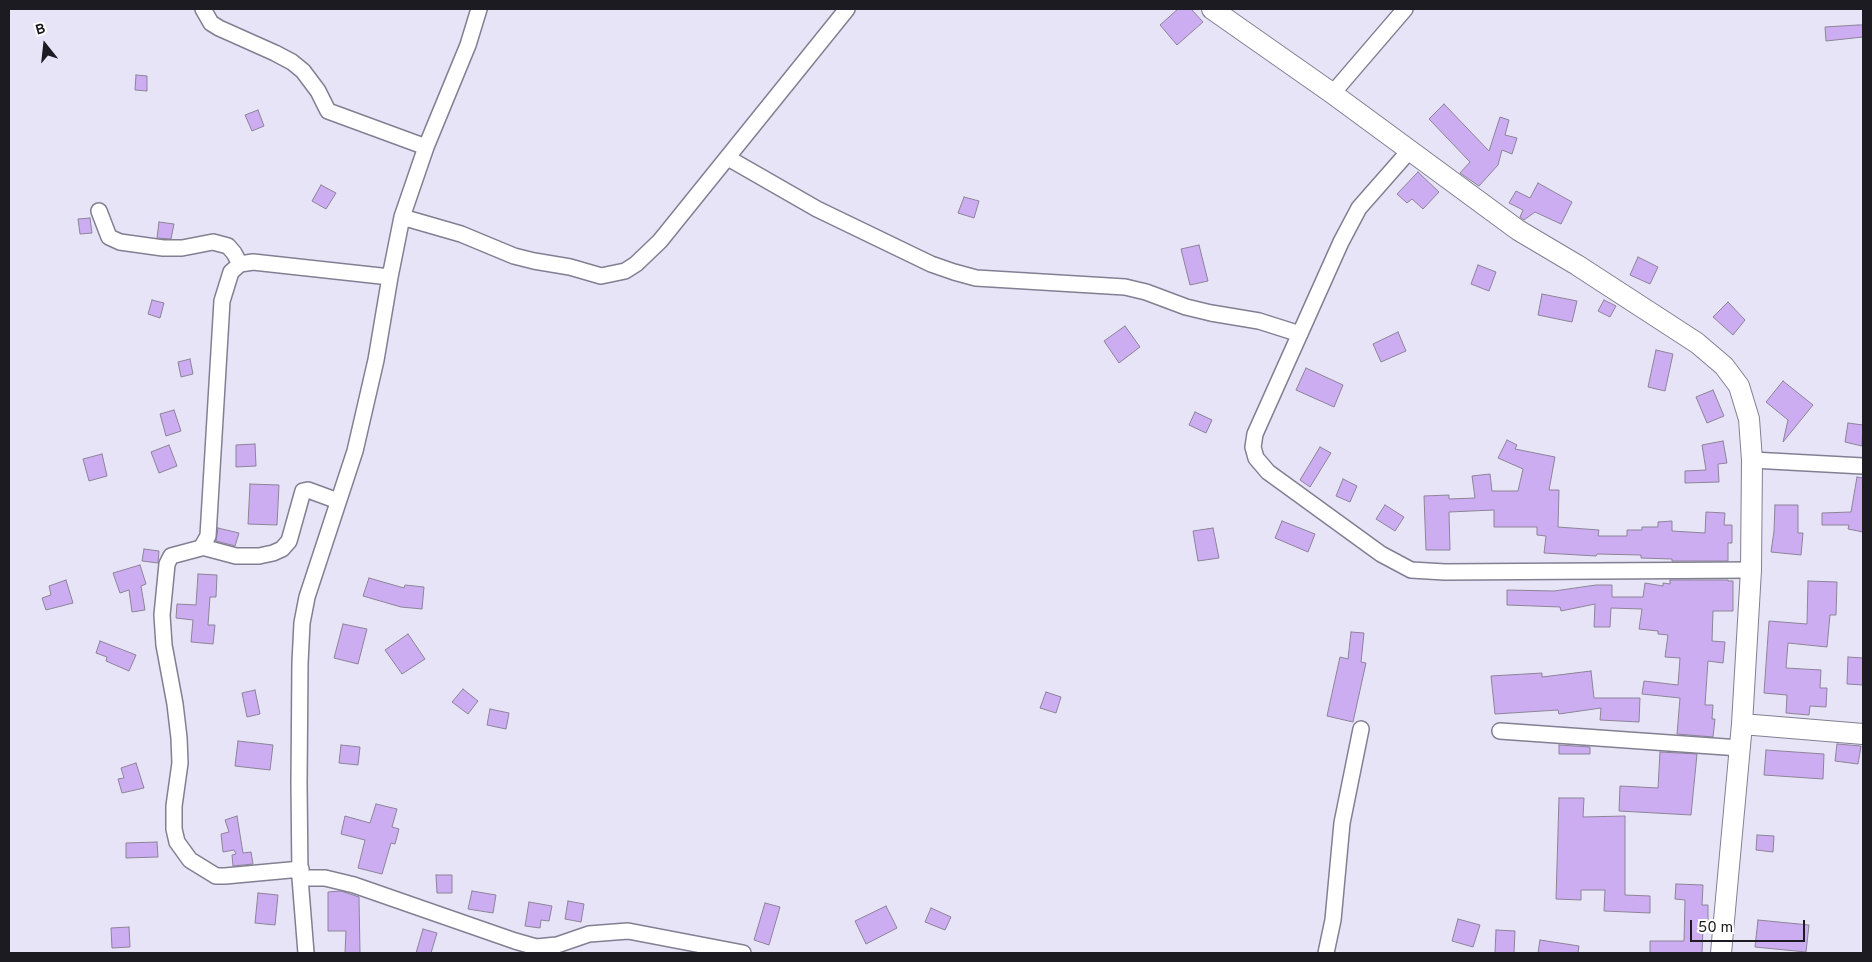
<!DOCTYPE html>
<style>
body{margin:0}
#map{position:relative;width:1872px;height:962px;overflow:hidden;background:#e8e4f8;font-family:Overpass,sans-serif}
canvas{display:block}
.frame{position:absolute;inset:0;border:10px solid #1d1b22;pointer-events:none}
.north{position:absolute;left:20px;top:20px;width:50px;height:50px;-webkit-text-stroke:4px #fff;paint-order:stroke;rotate:344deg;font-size:14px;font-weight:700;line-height:20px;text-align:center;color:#1d1b22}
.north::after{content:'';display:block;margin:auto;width:18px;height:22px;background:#1d1b22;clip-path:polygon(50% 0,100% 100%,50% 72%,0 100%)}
.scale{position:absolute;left:1690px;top:920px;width:115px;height:22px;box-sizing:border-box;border:2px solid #1d1b22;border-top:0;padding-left:6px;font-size:15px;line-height:18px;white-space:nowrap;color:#1d1b22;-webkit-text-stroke:4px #fff;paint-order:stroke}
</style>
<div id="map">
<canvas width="1872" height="962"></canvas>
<div class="frame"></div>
<div class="north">B</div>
<div class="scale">50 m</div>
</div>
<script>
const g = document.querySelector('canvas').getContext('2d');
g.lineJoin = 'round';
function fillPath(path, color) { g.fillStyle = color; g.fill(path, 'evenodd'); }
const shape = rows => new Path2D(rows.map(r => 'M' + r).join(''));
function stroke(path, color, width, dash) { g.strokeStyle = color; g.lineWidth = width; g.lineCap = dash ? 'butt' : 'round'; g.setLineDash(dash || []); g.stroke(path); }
const building = shape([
 [1178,9,1191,9,1203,22,1177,45,1160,25,1178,9],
 [1858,25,1863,25,1863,37,1826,41,1825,27,1858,25],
 [136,75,147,76,147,91,135,90,136,75],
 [1444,104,1489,151,1500,117,1509,120,1505,135,1517,138,1512,154,1502,150,1498,165,1479,186,1460,173,1470,162,1429,119,1444,104],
 [258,110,264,126,252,131,245,115,258,110],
 [1418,172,1439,192,1423,209,1412,199,1407,203,1397,194,1418,172],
 [1538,183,1572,202,1561,224,1535,212,1524,220,1520,217,1523,210,1509,203,1516,191,1530,198,1538,183],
 [321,185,336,193,326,209,312,201,321,185],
 [964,197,979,201,974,218,958,213,964,197],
 [90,218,92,233,80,234,78,219,90,218],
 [159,222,174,224,171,239,157,238,159,222],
 [1199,245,1208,281,1190,285,1181,249,1199,245],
 [1638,257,1658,267,1650,284,1630,275,1638,257],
 [1478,265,1496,272,1489,291,1471,284,1478,265],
 [1542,294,1577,301,1572,322,1538,315,1542,294],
 [152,300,164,303,160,318,148,314,152,300],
 [1604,300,1616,306,1610,317,1598,311,1604,300],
 [1728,302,1745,320,1733,335,1713,317,1728,302],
 [1125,326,1140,347,1119,363,1104,341,1125,326],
 [1398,332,1406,351,1381,362,1373,344,1398,332],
 [1656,350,1673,354,1665,391,1648,387,1656,350],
 [190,359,193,374,181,377,178,362,190,359],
 [1306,368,1343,385,1334,407,1296,390,1306,368],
 [1783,381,1813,405,1783,442,1788,420,1766,402,1783,381],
 [1713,390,1724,416,1707,423,1696,397,1713,390],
 [174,410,181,431,166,436,160,414,174,410],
 [1195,412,1212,420,1206,433,1189,425,1195,412],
 [1848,423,1863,425,1862,446,1845,442,1848,423],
 [1507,440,1517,445,1515,449,1555,457,1549,490,1559,490,1558,527,1599,530,1598,536,1627,536,1627,530,1642,530,1642,527,1658,527,1658,522,1672,521,1672,531,1705,533,1706,512,1725,513,1724,525,1732,525,1732,543,1728,543,1728,561,1672,561,1672,559,1641,558,1641,555,1597,554,1596,556,1544,553,1546,536,1537,535,1537,527,1494,527,1494,510,1449,512,1450,550,1426,550,1424,496,1449,495,1449,499,1475,498,1472,476,1490,474,1492,491,1518,491,1523,469,1498,458,1507,440],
 [1723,441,1727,463,1718,464,1719,482,1685,483,1685,471,1706,470,1702,445,1723,441],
 [255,444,256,466,236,467,236,445,255,444],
 [169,445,177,466,159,473,151,452,169,445],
 [1320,447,1331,453,1310,487,1300,480,1320,447],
 [102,454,107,476,89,481,83,459,102,454],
 [1857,477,1863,478,1863,532,1848,529,1849,525,1822,525,1822,513,1851,512,1857,477],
 [1343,479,1357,486,1350,502,1336,496,1343,479],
 [250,484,279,485,277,525,248,524,250,484],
 [1385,505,1404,517,1395,531,1376,519,1385,505],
 [1775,505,1798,505,1798,533,1803,533,1801,555,1771,552,1774,531,1775,505],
 [1282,521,1315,534,1308,552,1275,538,1282,521],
 [218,528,239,533,235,546,216,541,218,528],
 [1213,528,1219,558,1198,561,1193,531,1213,528],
 [144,549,159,551,158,563,142,561,144,549],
 [140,565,146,584,141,586,145,610,132,612,129,590,120,593,113,573,140,565],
 [198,574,217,575,216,597,210,597,208,625,215,625,213,644,191,642,193,620,176,618,177,604,196,605,198,574],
 [369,578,404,588,405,585,424,587,422,609,401,607,363,596,369,578],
 [66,580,73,603,46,610,42,598,51,595,49,586,66,580],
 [1670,580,1728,580,1728,581,1733,581,1733,611,1713,611,1712,641,1725,642,1723,663,1708,661,1705,705,1713,705,1712,719,1715,719,1713,737,1677,734,1680,698,1642,694,1644,681,1678,685,1680,658,1665,657,1668,635,1658,634,1658,631,1639,629,1642,609,1611,608,1610,627,1594,627,1595,604,1561,611,1560,607,1507,605,1507,590,1554,591,1596,585,1612,585,1612,597,1643,597,1645,583,1663,586,1663,583,1670,584,1670,580],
 [1808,581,1837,582,1836,615,1830,615,1827,647,1788,643,1786,668,1821,670,1820,688,1827,688,1826,707,1810,706,1809,715,1786,713,1787,695,1764,693,1769,621,1807,624,1808,581],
 [343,624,367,629,358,664,334,658,343,624],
 [1351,632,1364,633,1361,662,1366,663,1353,722,1327,716,1340,657,1348,659,1351,632],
 [408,634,425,659,402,674,385,650,408,634],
 [100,641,136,655,129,671,106,661,107,657,96,653,100,641],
 [1848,657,1863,658,1863,685,1847,684,1848,657],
 [1591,671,1594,698,1640,698,1639,722,1600,720,1601,708,1559,714,1558,710,1495,714,1491,676,1542,673,1542,677,1591,671],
 [463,689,478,701,468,714,452,702,463,689],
 [255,690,260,714,247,717,242,693,255,690],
 [1046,692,1061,697,1056,713,1040,708,1046,692],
 [490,709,509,713,506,729,487,725,490,709],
 [238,741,273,745,270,770,235,766,238,741],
 [1837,744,1861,746,1858,764,1835,761,1837,744],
 [341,745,360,747,358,765,339,763,341,745],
 [1559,745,1590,747,1590,754,1559,754,1559,745],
 [1766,750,1824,754,1823,779,1764,775,1766,750],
 [1660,752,1697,754,1691,815,1619,811,1620,786,1658,788,1660,752],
 [136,763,144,788,122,793,118,779,124,778,121,768,136,763],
 [1559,798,1584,798,1583,817,1625,816,1625,895,1650,896,1650,913,1604,911,1605,890,1581,890,1581,900,1556,899,1559,798],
 [376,804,397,809,392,827,399,829,395,844,391,843,382,874,358,868,365,840,341,834,345,816,370,823,376,804],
 [237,816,243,853,251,852,253,864,233,866,232,855,236,854,234,850,223,852,221,834,229,832,225,820,237,816],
 [1757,835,1774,836,1773,852,1756,850,1757,835],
 [157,842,158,857,126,858,126,843,157,842],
 [436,875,452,875,452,893,437,893,436,875],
 [1676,884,1703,885,1702,905,1708,905,1708,928,1703,928,1702,953,1650,953,1650,941,1684,941,1685,900,1675,899,1676,884],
 [341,891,359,897,360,953,345,953,346,931,328,931,328,892,341,891],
 [472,891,496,895,493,913,468,909,472,891],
 [258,893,278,895,275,925,255,923,258,893],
 [568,901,584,904,581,922,565,919,568,901],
 [529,902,552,906,549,921,541,920,540,928,525,926,529,902],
 [765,903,780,907,769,945,754,940,765,903],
 [886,906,897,928,866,944,855,921,886,906],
 [931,908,951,917,945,930,925,922,931,908],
 [1458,919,1480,925,1473,947,1452,941,1458,919],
 [1758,920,1809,925,1806,952,1755,947,1758,920],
 [129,927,130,947,112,948,111,928,129,927],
 [423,929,437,933,431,953,416,953,423,929],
 [1496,930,1515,931,1514,953,1495,953,1496,930],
 [1540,940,1579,946,1578,953,1538,953,1540,940]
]);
fillPath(building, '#ccadf2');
stroke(building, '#8c8496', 1);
const street = shape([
 [203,9,211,23,219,28,275,53,292,62,303,71,318,91,328,111,426,147],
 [1332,94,1405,9],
 [1410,150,1359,208,1341,242,1255,434,1253,447,1256,458,1268,472,1381,554,1411,570,1445,572,1751,570],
 [728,158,817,209,931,264,954,272,976,278,1125,287,1146,292,1186,307,1211,313,1259,321,1300,334],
 [99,211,109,237,120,242,163,248,182,248,213,242,228,246,234,253,240,264],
 [402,217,461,234,514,256,534,261,570,267,601,276,625,271,636,264,660,241,847,9],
 [1752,460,1863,466],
 [202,547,236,556,259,556,273,553,282,549,289,541,303,491,308,490,338,501],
 [1500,731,1740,748],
 [301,869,225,876,216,876,190,860,177,842,174,829,174,806,180,763,179,738,175,704,164,645,162,615,167,564,171,556,201,548,208,536,222,301,231,272,240,264,253,262,390,277],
 [300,878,325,878,354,885,515,941,536,947,557,945,589,934,628,931,743,953],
 [306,953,300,878,299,783,300,663,302,623,307,597,355,451,376,360,390,277,402,217,426,147,468,45,479,9],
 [1326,953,1333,920,1342,823,1361,729]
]);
const secondary = shape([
 [1212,9,1329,91,1518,230,1577,265,1697,343,1724,366,1739,386,1749,419,1752,460,1751,570,1742,724,1721,953],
 [1742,724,1863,734]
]);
stroke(street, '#837f92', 18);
stroke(secondary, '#837f92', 22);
stroke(street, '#fff', 15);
stroke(secondary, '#fff', 20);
</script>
